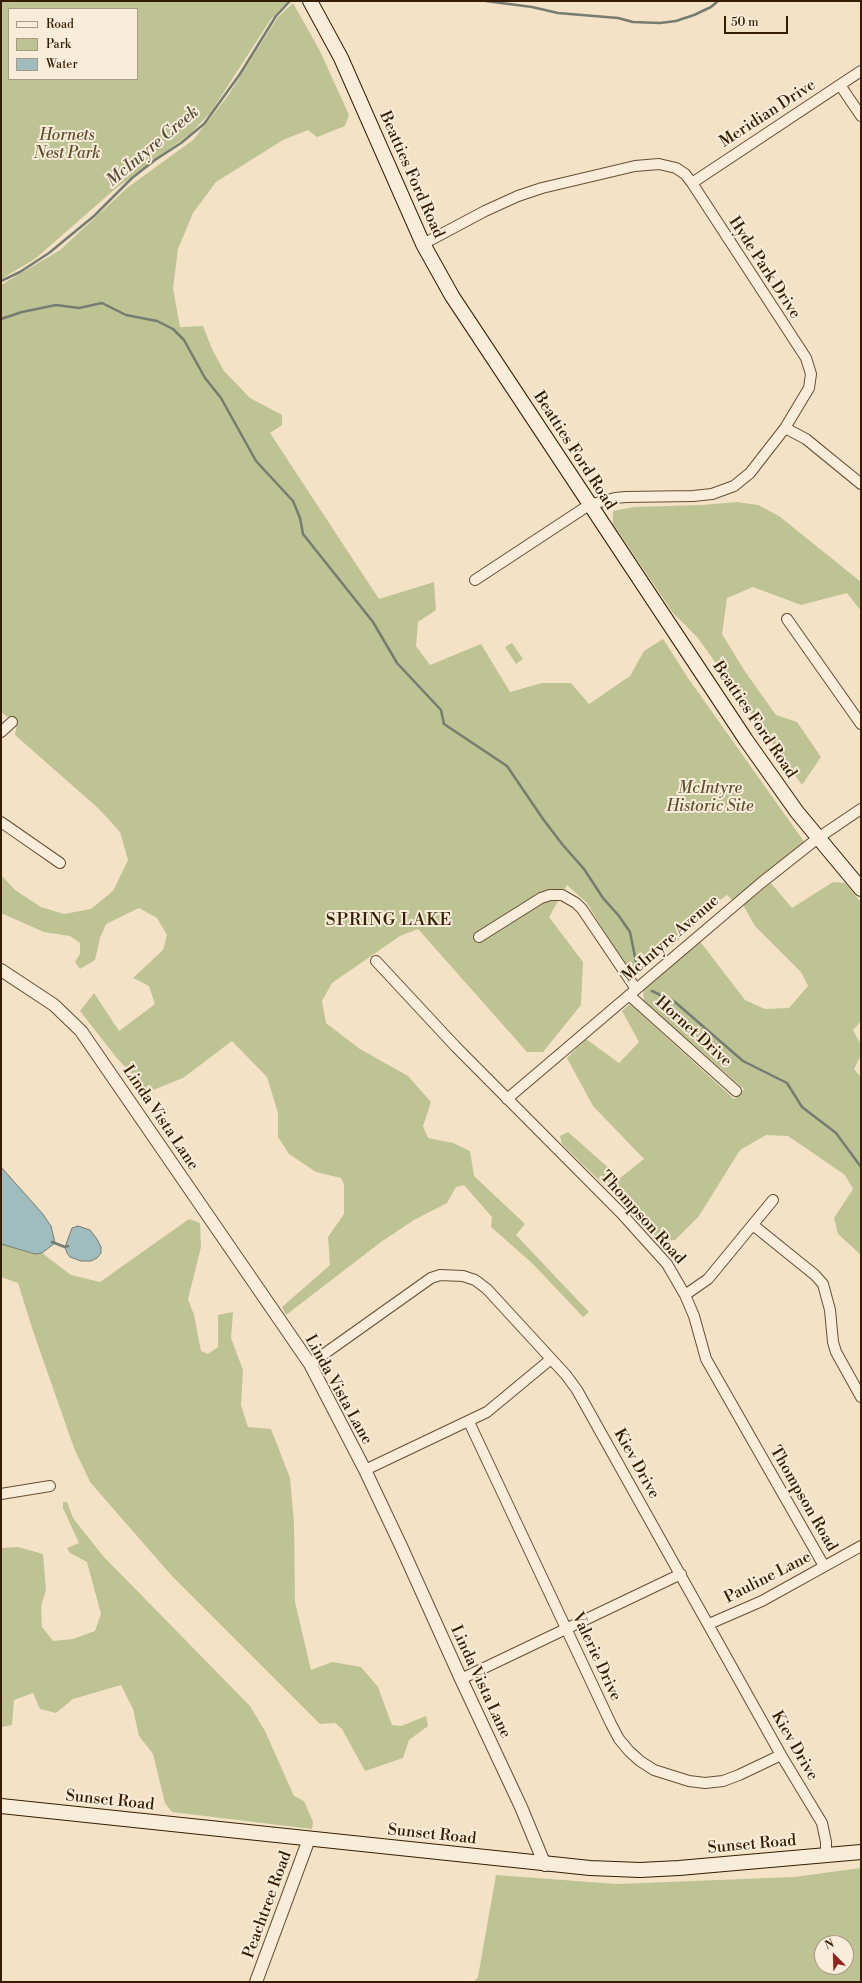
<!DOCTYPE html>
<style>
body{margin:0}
#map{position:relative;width:862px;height:1983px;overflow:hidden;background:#f4e2c6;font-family:"Libre Bodoni",serif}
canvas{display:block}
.frame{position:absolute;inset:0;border:2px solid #361d00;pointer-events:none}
.legend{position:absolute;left:8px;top:8px;width:130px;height:72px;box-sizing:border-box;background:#f8ecda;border:1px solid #aa9983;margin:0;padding:5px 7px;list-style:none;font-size:12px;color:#361d00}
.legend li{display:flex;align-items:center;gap:8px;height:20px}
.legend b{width:20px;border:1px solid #aa9983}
.north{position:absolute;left:814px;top:1935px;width:40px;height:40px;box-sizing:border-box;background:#f8ecda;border:1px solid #aa9983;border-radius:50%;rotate:337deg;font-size:11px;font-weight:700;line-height:16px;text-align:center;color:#361d00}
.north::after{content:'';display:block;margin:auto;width:14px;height:18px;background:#8f2418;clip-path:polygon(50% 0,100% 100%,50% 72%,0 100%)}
.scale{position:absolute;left:724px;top:16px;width:64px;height:18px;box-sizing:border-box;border:2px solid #361d00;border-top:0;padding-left:5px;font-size:12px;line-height:14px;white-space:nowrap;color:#361d00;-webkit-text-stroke:3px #f8ecda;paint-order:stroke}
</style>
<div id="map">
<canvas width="862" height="1983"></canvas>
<div class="frame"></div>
<ul class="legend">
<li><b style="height:5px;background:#f8ecda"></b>Road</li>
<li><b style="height:11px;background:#bec393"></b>Park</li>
<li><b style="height:11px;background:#9fbcbe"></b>Water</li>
</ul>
<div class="north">N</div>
<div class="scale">50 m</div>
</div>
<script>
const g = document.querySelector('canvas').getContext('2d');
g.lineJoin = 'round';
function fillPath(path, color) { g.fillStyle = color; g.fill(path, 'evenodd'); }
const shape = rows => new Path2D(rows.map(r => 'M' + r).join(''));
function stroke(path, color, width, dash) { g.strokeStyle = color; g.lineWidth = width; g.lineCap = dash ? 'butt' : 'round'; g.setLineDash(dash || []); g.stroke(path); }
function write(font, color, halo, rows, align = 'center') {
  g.font = font + ' "Libre Bodoni",serif'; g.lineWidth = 4; g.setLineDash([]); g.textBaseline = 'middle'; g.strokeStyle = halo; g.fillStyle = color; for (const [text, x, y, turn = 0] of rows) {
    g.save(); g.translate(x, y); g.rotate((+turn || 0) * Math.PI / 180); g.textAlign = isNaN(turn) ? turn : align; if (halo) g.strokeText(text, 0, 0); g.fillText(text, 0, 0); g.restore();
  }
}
fillPath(shape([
 [1,1,289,1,271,19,211,112,191,133,115,189,35,259,1,279],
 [9,9,137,9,137,79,9,79],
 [293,3,320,51,349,115,345,126,317,137,308,130,283,140,216,182,193,213,178,249,173,288,180,327,203,326,212,349,224,371,250,398,282,415,282,425,270,433,379,599,434,582,436,610,418,622,416,646,430,665,481,644,510,692,542,683,571,683,589,704,630,676,644,651,663,639,688,678,805,843,732,900,727,895,713,905,691,929,634,979,586,902,567,885,549,917,583,962,581,1005,543,1052,527,1052,418,929,400,936,332,983,322,1001,326,1023,360,1049,408,1076,431,1102,423,1126,428,1138,453,1143,470,1151,474,1176,525,1224,516,1235,589,1312,583,1317,533,1264,491,1227,492,1217,464,1185,456,1187,447,1203,414,1220,381,1242,286,1315,282,1307,330,1265,328,1237,344,1214,344,1184,341,1178,316,1172,289,1154,278,1137,278,1113,267,1077,232,1041,183,1078,148,1092,116,1057,80,1011,94,993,119,1031,155,1004,149,986,133,978,163,950,167,935,157,918,139,908,106,924,100,938,95,960,80,969,75,962,80,954,80,943,70,936,44,932,1,913,1,875,15,890,41,907,64,914,91,909,113,891,128,860,120,832,99,809,15,735,17,724,1,712,1,285,60,250,127,188,193,140,227,97,278,17],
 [737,502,758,505,779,516,861,582,861,611,847,593,801,605,753,587,727,598,722,634,744,670,776,715,797,722,821,757,802,785,698,638,673,613,613,524,613,511,634,507,702,505],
 [512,643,523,659,516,664,505,647],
 [833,882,845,883,861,902,861,1021,853,1030,861,1045,861,1055,854,1069,861,1077,861,1255,838,1234,834,1218,853,1189,845,1175,788,1136,766,1135,740,1150,699,1216,675,1240,661,1241,562,1144,560,1136,568,1132,620,1178,644,1159,593,1106,567,1058,586,1039,619,1063,639,1042,622,1011,630,1004,734,1099,744,1089,644,1001,643,990,662,971,699,940,745,1000,765,1009,789,1008,808,986,801,972,755,926,743,905,771,883,792,908],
 [189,1219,200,1223,201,1247,188,1299,194,1315,201,1351,208,1354,218,1347,218,1315,233,1312,231,1338,243,1370,241,1405,248,1427,271,1429,290,1478,294,1523,295,1602,311,1670,332,1662,361,1667,378,1687,392,1725,401,1726,426,1716,428,1726,409,1740,403,1758,365,1771,342,1729,335,1723,320,1724,171,1575,90,1482,74,1448,33,1331,18,1283,1,1277,1,1244,35,1254,42,1253,71,1275,100,1282],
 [63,1502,67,1502,73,1518,103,1556,250,1706,265,1731,294,1796,304,1801,313,1822,312,1829,172,1812,165,1803,153,1754,139,1736,133,1709,121,1685,73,1699,56,1713,40,1709,33,1693,14,1700,12,1725,2,1727,1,1548,18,1547,43,1554,46,1590,41,1606,42,1627,53,1641,73,1639,95,1631,101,1614,87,1562,70,1553,67,1548,79,1543,63,1508],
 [861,1868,861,1982,474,1982,478,1977,496,1875,617,1884,794,1877],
 [822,1943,846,1943,846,1967,822,1967]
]), '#bec393');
const water = shape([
 [1,1167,42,1213,51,1226,55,1243,42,1253,35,1254,1,1244,1,1167],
 [78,1226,90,1230,97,1239,101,1247,101,1253,97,1258,91,1261,81,1261,70,1257,67,1253,65,1247,72,1228,78,1226]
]);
fillPath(water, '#9fbcbe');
stroke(water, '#757c72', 1);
stroke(shape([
 [486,1,532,7,558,13,618,18,633,22,660,23,676,21,694,15,711,7,718,1],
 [1,281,20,272,49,253,94,216,132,178,155,160,181,143,204,124,240,74,276,16,290,1],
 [1,319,22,312,56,305,79,308,102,303,126,315,157,321,173,329,184,340,205,378,221,398,256,461,293,501,300,518,303,534,373,622,397,663,441,710,444,724,507,766,543,819,562,844,584,869,603,898,619,916,630,932,638,972],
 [652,991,675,1002,743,1061,787,1083,802,1107,836,1133,861,1167],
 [52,1242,65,1247,68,1246]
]), '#757c72', 2.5);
const minor = shape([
 [840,85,861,116],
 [692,183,861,71],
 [423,244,485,211,518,196,542,188,635,166,659,164,676,168,685,174,692,183,806,358,811,374,809,388,785,428,750,473,734,486,712,494,693,496,626,497,615,498,589,505,475,580],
 [785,428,806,439,861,484],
 [787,619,861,724],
 [1,732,12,722],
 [1,822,60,863],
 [479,937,541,898,550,895,562,895,576,903,582,909,636,989],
 [376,961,456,1047,621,1213,667,1264,685,1295,694,1316,706,1359,824,1566],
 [629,995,736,1091],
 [507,1099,761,883,818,838,861,809],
 [753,1225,815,1275,823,1284,830,1310,833,1342,836,1352,861,1397],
 [685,1295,708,1279,773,1200],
 [310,1364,431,1278,440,1275,463,1276,475,1280,487,1289,566,1375,577,1390,781,1755,822,1823,826,1842,826,1856],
 [469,1422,611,1724,619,1739,629,1751,640,1761,654,1770,689,1781,705,1783,723,1781,739,1775,781,1755],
 [365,1470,487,1412,551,1359],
 [1,1494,50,1486],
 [709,1624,762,1601,861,1546],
 [461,1679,681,1574]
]);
const tertiary = shape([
 [1,970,54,1005,81,1031,310,1364,365,1470,401,1546,461,1679,521,1807,545,1865],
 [256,1982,309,1839]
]);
const secondary = shape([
 [310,1,341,58,423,244,452,296,746,740,797,812,861,889],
 [1,1806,590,1868,640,1870,679,1868,861,1852]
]);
stroke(minor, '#664e32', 12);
stroke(tertiary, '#664e32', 14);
stroke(secondary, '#361d00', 16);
stroke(minor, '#f8ecda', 10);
stroke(tertiary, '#f8ecda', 12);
stroke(secondary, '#f8ecda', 14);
write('16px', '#361d00', '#f8ecda', [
 ["Meridian Drive",768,114,-33],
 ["Beatties Ford Road",411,175,66],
 ["Hyde Park Drive",764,268,57],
 ["Beatties Ford Road",574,451,57],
 ["Beatties Ford Road",754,720,56],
 ["McIntyre Avenue",671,939,-41],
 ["Hornet Drive",693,1032,42],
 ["Linda Vista Lane",160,1118,56],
 ["Thompson Road",642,1218,48],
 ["Linda Vista Lane",338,1390,61],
 ["Kiev Drive",636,1464,61],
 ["Thompson Road",803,1499,60],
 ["Pauline Lane",768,1578,-27],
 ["Valerie Drive",596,1657,65],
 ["Linda Vista Lane",480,1682,65],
 ["Kiev Drive",794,1746,60],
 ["Sunset Road",110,1801,6],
 ["Sunset Road",432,1835,6],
 ["Sunset Road",752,1845,-5],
 ["Peachtree Road",268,1905,-70]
]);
write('italic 16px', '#5f4f2c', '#f8ecda', [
 ["Hornets",67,136],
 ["Nest Park",67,154],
 ["McIntyre",710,789],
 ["Historic Site",710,807]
]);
write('italic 17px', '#564d39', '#f8ecda', [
 ["McIntyre Creek",153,147,-40]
]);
g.letterSpacing = '1px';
write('17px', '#361d00', '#f8ecda', [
 ["SPRING LAKE",389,921]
]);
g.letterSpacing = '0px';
</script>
